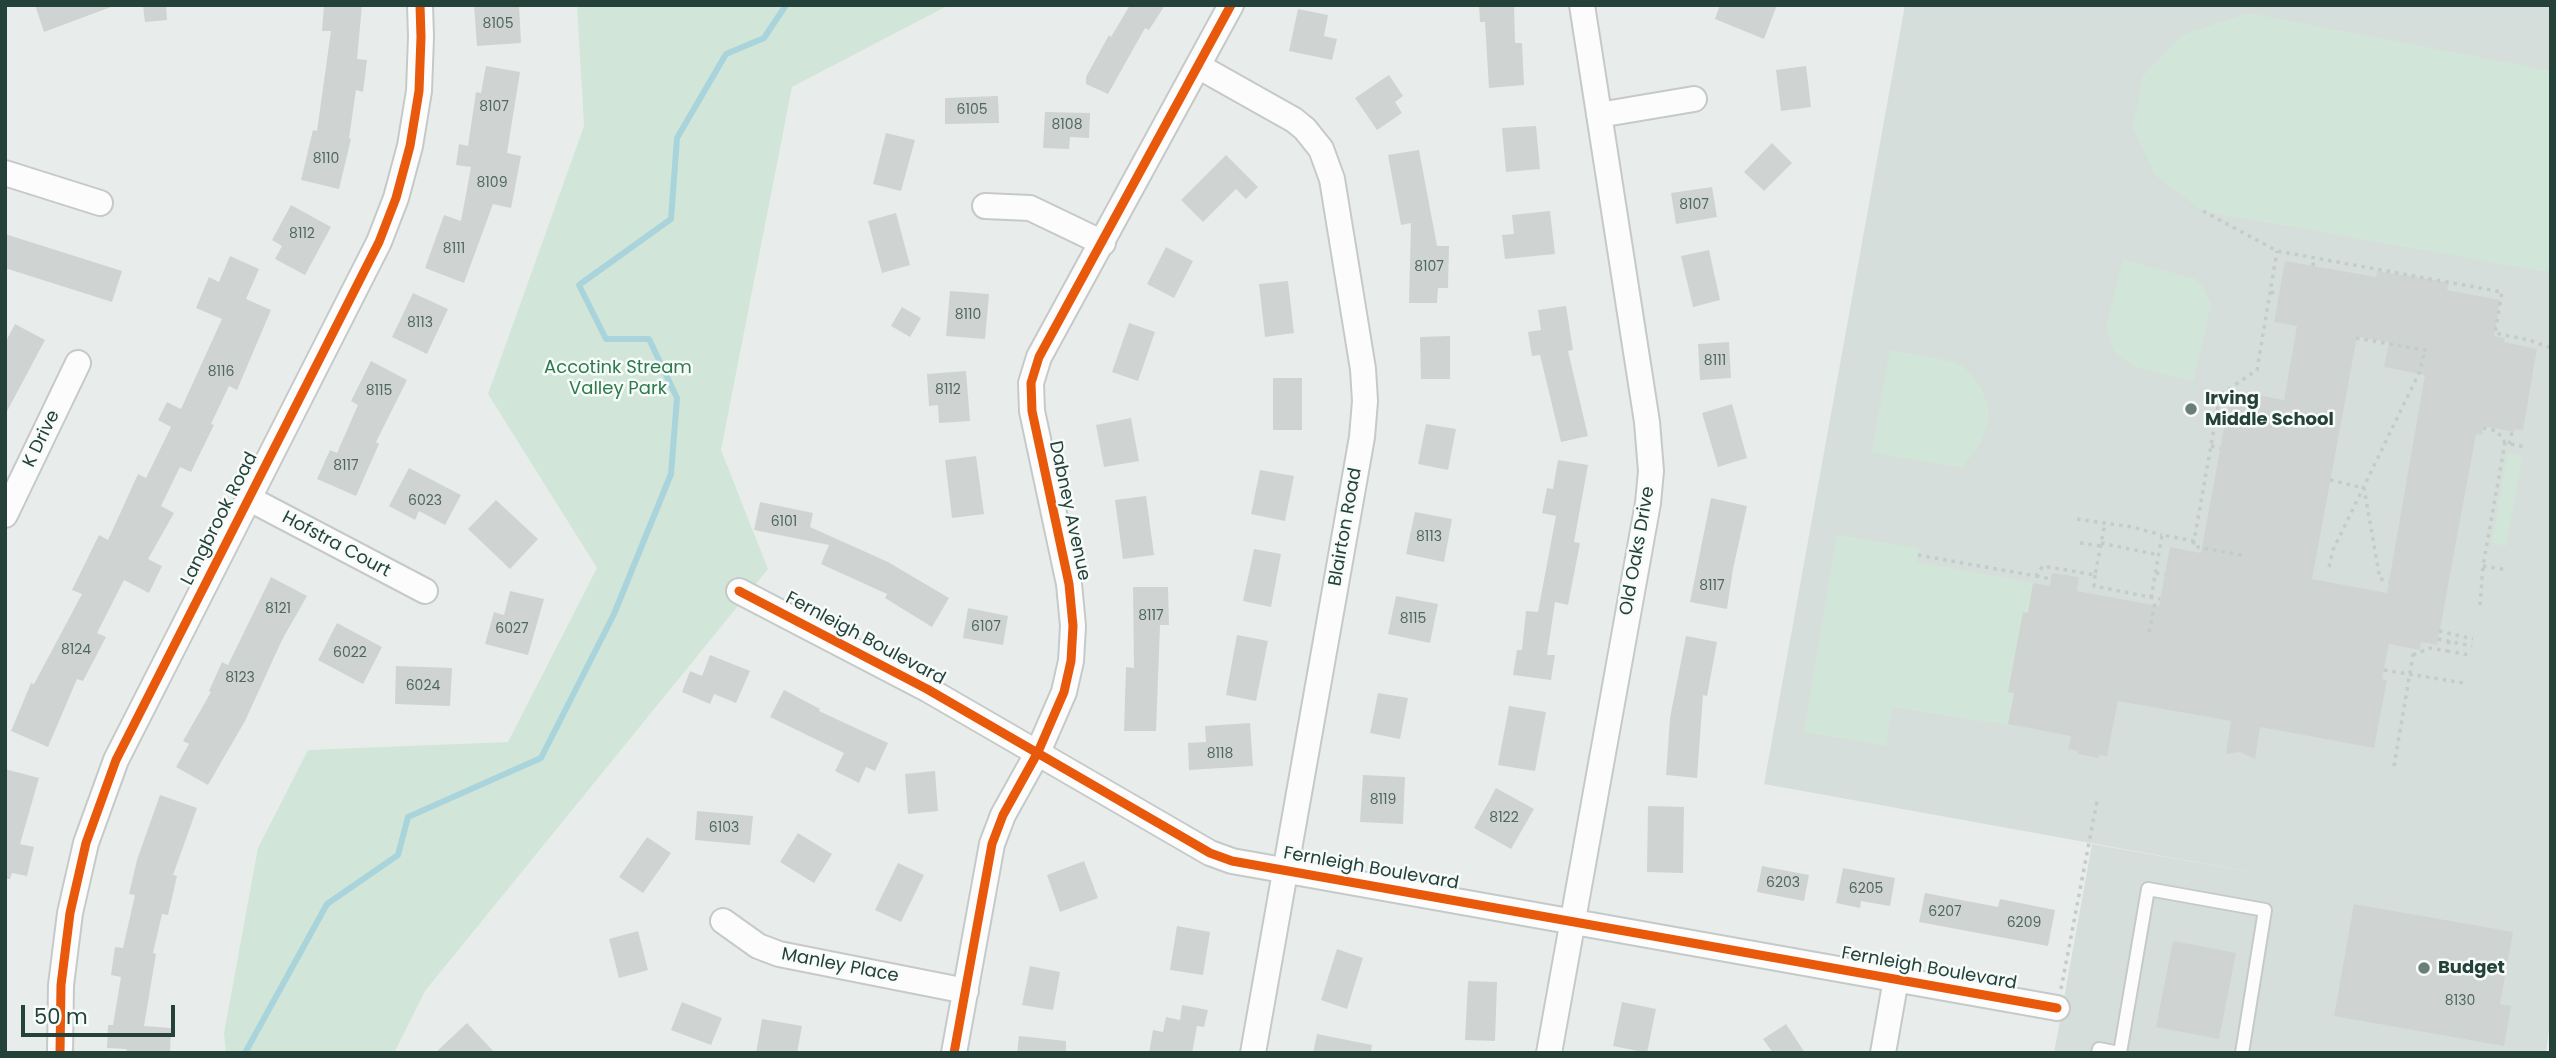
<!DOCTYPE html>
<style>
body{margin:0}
#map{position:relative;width:2556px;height:1058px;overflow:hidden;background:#e8edeb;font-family:Poppins,sans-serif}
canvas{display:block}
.frame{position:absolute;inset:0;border:7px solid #24423a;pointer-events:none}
.scale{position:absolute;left:21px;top:1005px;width:154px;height:32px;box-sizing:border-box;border:4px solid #24423a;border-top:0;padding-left:9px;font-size:21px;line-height:24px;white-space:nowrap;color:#24423a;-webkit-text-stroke:5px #f7fbf9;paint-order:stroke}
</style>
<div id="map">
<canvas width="2556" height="1058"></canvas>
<div class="frame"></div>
<div class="scale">50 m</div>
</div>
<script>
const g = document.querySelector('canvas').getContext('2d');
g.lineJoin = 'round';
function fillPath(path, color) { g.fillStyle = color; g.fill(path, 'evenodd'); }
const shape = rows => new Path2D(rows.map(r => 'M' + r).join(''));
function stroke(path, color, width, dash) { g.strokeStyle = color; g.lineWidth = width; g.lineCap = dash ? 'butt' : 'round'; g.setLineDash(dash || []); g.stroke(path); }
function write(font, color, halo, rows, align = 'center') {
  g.font = font + ' Poppins,sans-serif'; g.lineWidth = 5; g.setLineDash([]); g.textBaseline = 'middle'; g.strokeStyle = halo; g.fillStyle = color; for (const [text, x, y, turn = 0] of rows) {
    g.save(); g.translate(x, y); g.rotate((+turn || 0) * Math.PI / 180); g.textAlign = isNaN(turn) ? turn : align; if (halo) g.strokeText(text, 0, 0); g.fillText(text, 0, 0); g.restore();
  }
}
fillPath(shape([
 [1905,5,2551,5,2551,1015,2546,1053,2054,1053,2092,844,2284,878,1764,784]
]), '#d6dedb');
fillPath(shape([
 [577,5,949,5,792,87,721,450,768,569,425,991,394,1053,226,1053,224,1033,258,848,308,750,508,742,597,568,488,394,584,126],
 [2248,13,2551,71,2551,270,2542,271,2203,211,2155,175,2133,127,2143,76,2182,35],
 [2123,260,2196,279,2203,287,2211,305,2193,381,2136,367,2114,351,2106,327],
 [1890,350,1954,362,1965,368,1981,387,1988,407,1988,420,1982,440,1962,468,1872,453],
 [2508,454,2522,456,2506,546,2492,543],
 [1837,535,1919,548,1917,562,2033,583,2028,613,2023,613,2008,691,2014,693,2008,725,1892,707,1885,746,1804,732]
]), '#d1e6d8');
stroke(shape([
 [245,1053,327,904,398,855,408,817,541,758,614,614,671,474,677,398,649,339,606,339,579,285,671,219,677,138,726,54,764,38,786,5]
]), '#a9d4db', 6);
fillPath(shape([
 [35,5,110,5,111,7,44,32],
 [143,5,166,5,167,20,145,22],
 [324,5,362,5,357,59,367,60,363,92,356,90,349,138,351,139,339,189,301,180,313,130,317,131,331,31,322,31],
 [474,5,519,5,521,43,477,46],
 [1130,5,1165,5,1149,30,1145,28,1108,94,1086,84,1086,77,1109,35,1111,37],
 [1479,5,1514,5,1515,43,1522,43,1524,85,1489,88,1485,22,1480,22],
 [1720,5,1777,5,1764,39,1715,19],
 [1298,9,1328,15,1324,36,1337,39,1332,60,1289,51],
 [486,66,520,72,507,153,521,156,511,208,493,204,464,283,425,268,444,215,461,221,471,167,456,165,459,144,468,146,476,92,481,93],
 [1806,66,1811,107,1781,111,1776,70],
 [1389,75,1403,96,1395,102,1402,113,1377,130,1355,98],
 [998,96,999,123,945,124,945,98],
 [1045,112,1090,113,1089,138,1070,137,1069,149,1043,148],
 [1536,126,1540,169,1506,172,1502,128],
 [886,133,915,140,901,191,873,184],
 [1772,143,1792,163,1764,191,1744,172],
 [1419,150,1437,246,1449,246,1448,288,1438,288,1437,303,1409,303,1411,223,1401,225,1388,155],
 [1226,155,1258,187,1246,199,1236,189,1203,222,1181,200],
 [1712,187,1717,217,1676,224,1671,193],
 [291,205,331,227,305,275,275,259,282,246,272,240],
 [1550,211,1555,254,1505,259,1502,235,1514,234,1512,215],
 [896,213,910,265,882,273,868,221],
 [5,234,122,271,112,302,5,268],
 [1166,247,1193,261,1174,298,1147,284],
 [1709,250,1720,300,1693,307,1681,256],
 [230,256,259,269,246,299,271,310,237,390,229,386,211,424,214,425,191,472,180,467,161,506,174,513,148,559,162,566,149,593,124,580,97,633,106,637,83,681,77,679,48,747,11,731,31,683,34,684,82,594,72,590,99,535,108,540,138,474,146,478,171,427,158,420,167,402,181,409,222,319,196,308,209,277,219,282],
 [2285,261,2376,277,2377,271,2417,277,2449,283,2447,290,2500,300,2494,336,2505,338,2504,342,2537,349,2523,430,2515,429,2514,432,2483,426,2482,435,2476,434,2437,645,2421,642,2420,650,2389,644,2382,679,2387,680,2374,748,2260,727,2255,759,2240,752,2226,754,2231,721,2118,701,2107,756,2099,755,2099,758,2078,754,2078,751,2068,749,2071,736,2008,724,2014,693,2008,692,2023,612,2028,613,2033,583,2050,586,2052,573,2079,577,2077,591,2159,606,2170,547,2201,553,2231,390,2284,400,2297,326,2274,322],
 [2357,337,2389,342,2384,367,2425,375,2387,593,2312,579],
 [1288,281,1294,333,1265,337,1259,284],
 [950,291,989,294,985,339,946,336],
 [413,293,448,309,427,354,392,337],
 [1566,306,1573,350,1568,351,1588,436,1561,442,1540,355,1532,356,1528,332,1541,330,1538,310],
 [902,307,921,318,910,337,891,326],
 [1129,323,1155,332,1138,381,1112,372],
 [15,324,45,340,5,415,5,343],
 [1450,336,1450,379,1421,379,1420,337],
 [1729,342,1731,378,1700,380,1698,344],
 [371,361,407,380,376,442,379,444,356,496,317,479,330,450,337,453,358,405,351,401],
 [966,371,970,421,939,423,938,405,929,406,927,374],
 [1273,378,1302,378,1302,430,1273,430],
 [1732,404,1747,458,1718,467,1702,413],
 [1131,418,1139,461,1104,467,1096,425],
 [1426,424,1456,429,1448,470,1418,464],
 [976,456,984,514,952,518,945,460],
 [1558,460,1588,465,1574,542,1580,543,1568,605,1555,602,1547,655,1555,655,1551,680,1513,675,1517,650,1522,650,1526,611,1538,612,1556,516,1542,513,1547,488,1553,489],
 [409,468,461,495,445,525,419,511,415,520,389,506],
 [1260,470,1294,476,1285,521,1251,514],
 [1146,496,1154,555,1123,559,1115,500],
 [1711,498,1747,506,1733,569,1727,609,1690,602],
 [496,500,538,539,510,569,468,529],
 [760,502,813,513,810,527,888,562,949,598,932,627,885,598,887,594,821,564,829,545,754,530],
 [1415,512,1452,519,1444,562,1406,554],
 [1254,549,1281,554,1271,607,1243,601],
 [271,577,307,596,282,640,245,721,208,785,176,767,189,744,183,741,211,692,209,691,222,662,228,665],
 [1133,587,1168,587,1169,625,1160,625,1156,731,1124,731,1126,667,1134,668],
 [510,591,544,599,528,655,485,644,494,612,504,615],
 [1396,596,1438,604,1430,643,1388,634],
 [968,608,1008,616,1003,645,963,638],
 [337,623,382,647,363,684,318,660],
 [1237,635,1268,641,1256,701,1226,695],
 [1686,636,1717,642,1707,696,1703,695,1697,778,1666,775,1670,718],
 [710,655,750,671,736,703,714,694,710,704,682,692,690,671,702,676],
 [396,666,452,668,450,706,395,704],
 [784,690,820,709,819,711,888,743,875,771,866,767,859,783,835,771,844,753,770,717],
 [1378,693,1408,698,1400,739,1370,733],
 [1509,706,1546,712,1535,771,1498,765],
 [1250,723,1253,766,1189,770,1188,743,1206,742,1205,726],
 [5,769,39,778,20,844,34,847,27,876,12,873,10,879,5,879],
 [935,771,938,811,908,814,905,774],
 [1363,775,1405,777,1403,824,1360,822],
 [1496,788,1534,809,1511,849,1474,828],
 [160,795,197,808,173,875,177,876,168,915,162,914,153,953,156,954,144,1026,171,1028,170,1053,126,1053,127,1049,107,1048,108,1025,113,1025,121,977,111,975,115,947,123,948,135,895,129,894,137,860],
 [1648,806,1684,807,1683,873,1647,872],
 [697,811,753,816,750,845,695,840],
 [798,833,832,854,814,883,780,862],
 [647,837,671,853,643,893,619,877],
 [1084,861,1098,898,1060,912,1047,875],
 [898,863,924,875,901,922,875,910],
 [1762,866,1809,875,1804,901,1757,892],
 [1843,868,1895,878,1890,906,1861,901,1860,908,1836,903],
 [1925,893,1998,907,2000,899,2055,910,2048,946,1919,922],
 [2354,904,2513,932,2500,1004,2511,1006,2504,1046,2334,1016],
 [1177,926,1210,932,1203,975,1170,970],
 [638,931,648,970,619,978,609,939],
 [2173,941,2236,953,2219,1039,2156,1027],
 [1337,949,1363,958,1347,1009,1321,1000],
 [1030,966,1060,972,1053,1010,1022,1005],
 [1468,981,1497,982,1495,1041,1465,1040],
 [682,1002,722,1018,711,1045,671,1030],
 [1622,1002,1656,1009,1647,1053,1613,1046],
 [1182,1005,1208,1010,1204,1027,1197,1026,1192,1053,1149,1053,1153,1030,1163,1032,1166,1017,1180,1020],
 [762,1019,802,1026,797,1053,756,1053],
 [467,1023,495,1053,435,1053],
 [1786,1024,1805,1053,1773,1053,1763,1039],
 [1317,1034,1372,1045,1371,1053,1313,1053],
 [1019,1036,1066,1041,1066,1053,1017,1053]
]), '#cfd4d2');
const lane = shape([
 [2098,1053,2099,1049,2119,1053],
 [2120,1053,2148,889,2265,910,2242,1053]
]);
const street = shape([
 [1198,66,1294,120,1305,129,1321,149,1332,179,1363,369,1365,401,1362,437,1253,1053],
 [1599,115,1694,99],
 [5,173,100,203],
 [985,206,1030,208,1103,243],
 [248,498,425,591],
 [5,515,78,363],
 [739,591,927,689,1210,853,1232,861,2057,1008],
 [723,921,758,946,779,954,966,991],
 [60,1053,61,985,70,913,86,843,116,760,379,242,396,198,410,146,419,91,421,37,420,5],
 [954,1053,992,844,1003,815,1038,752,1064,692,1071,661,1073,626,1069,584,1032,411,1031,383,1039,357,1231,5],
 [1549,1053,1648,503,1651,471,1647,422,1582,5],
 [1883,1053,1896,979]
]);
stroke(lane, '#c5cac8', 16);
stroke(street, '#c5cac8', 28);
stroke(shape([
 [2203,211,2277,251,2502,292,2495,333,2529,340,2551,348],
 [2313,266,2314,259],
 [2271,292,2279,294],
 [2356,338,2430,351],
 [2483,428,2497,431,2505,443],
 [2509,444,2512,432],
 [2211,446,2220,448],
 [2330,480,2364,488,2380,579,2389,581],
 [2077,519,2132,527,2162,535],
 [2194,541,2193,546,2245,556],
 [2080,543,2101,546],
 [2101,543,2159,555],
 [1918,555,2036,576,2043,566,2095,575,2105,523],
 [2483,566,2508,570],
 [2329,567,2333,550,2420,371,2425,349],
 [2156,573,2165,575],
 [2095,575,2094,586,2160,599],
 [2036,576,2051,579],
 [2151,598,2162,535,2194,541,2220,395,2257,370,2277,251],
 [2480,605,2483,566,2505,443,2526,447],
 [2439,631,2473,639],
 [2149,632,2156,599],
 [2438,639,2472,646],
 [2447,651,2470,655],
 [2413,655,2430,648,2447,651,2449,641],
 [2384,670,2464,683],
 [2394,766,2414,649],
 [2061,989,2097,801]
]), '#c3ccca', 3.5, [3.5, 5]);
stroke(lane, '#fcfcfc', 12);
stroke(street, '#fcfcfc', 24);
stroke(shape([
 [739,591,927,689,1210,853,1232,861,2057,1008],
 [60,1053,61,985,70,913,86,843,116,760,379,242,396,198,410,146,419,91,421,37,420,5],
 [954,1053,992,844,1003,815,1038,752,1064,692,1071,661,1073,626,1069,584,1032,411,1031,383,1039,357,1231,5]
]), '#e8590c', 9);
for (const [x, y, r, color] of [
 [2191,409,7,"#697e78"],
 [2424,968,7,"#697e78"]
]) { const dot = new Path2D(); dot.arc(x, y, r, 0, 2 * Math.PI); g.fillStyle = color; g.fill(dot); stroke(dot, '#f7fbf9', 2.5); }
write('14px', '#506761', null, [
 ["8105",498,24],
 ["8107",494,107],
 ["6105",972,110],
 ["8108",1067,125],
 ["8110",326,159],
 ["8109",492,183],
 ["8107",1694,205],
 ["8112",302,234],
 ["8111",454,249],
 ["8107",1429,267],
 ["8110",968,315],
 ["8113",420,323],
 ["8111",1715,361],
 ["8116",221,372],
 ["8112",948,390],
 ["8115",379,391],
 ["8117",346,466],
 ["6023",425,501],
 ["6101",784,522],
 ["8113",1429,537],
 ["8117",1712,586],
 ["8121",278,609],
 ["8117",1151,616],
 ["8115",1413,619],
 ["6107",986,627],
 ["6027",512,629],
 ["8124",76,650],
 ["6022",350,653],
 ["8123",240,678],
 ["6024",423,686],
 ["8118",1220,754],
 ["8119",1383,800],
 ["8122",1504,818],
 ["6103",724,828],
 ["6203",1783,883],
 ["6205",1866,889],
 ["6207",1945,912],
 ["6209",2024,923],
 ["8130",2460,1001]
]);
write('18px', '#2d7a4b', '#f7fbf9', [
 ["Accotink Stream",618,368],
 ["Valley Park",618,389]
]);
write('bold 18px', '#24423a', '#f7fbf9', [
 ["Irving",2205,399],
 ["Middle School",2205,420],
 ["Budget",2438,968]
], 'left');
write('18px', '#24423a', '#f7fbf9', [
 ["K Drive",42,439,-64],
 ["Dabney Avenue",1069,511,78],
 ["Langbrook Road",220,519,-63],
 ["Blairton Road",1346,527,-80],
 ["Hofstra Court",336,545,28],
 ["Old Oaks Drive",1638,551,-80],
 ["Fernleigh Boulevard",865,639,28],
 ["Fernleigh Boulevard",1371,869,10],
 ["Manley Place",840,966,11],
 ["Fernleigh Boulevard",1929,969,10]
]);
</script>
